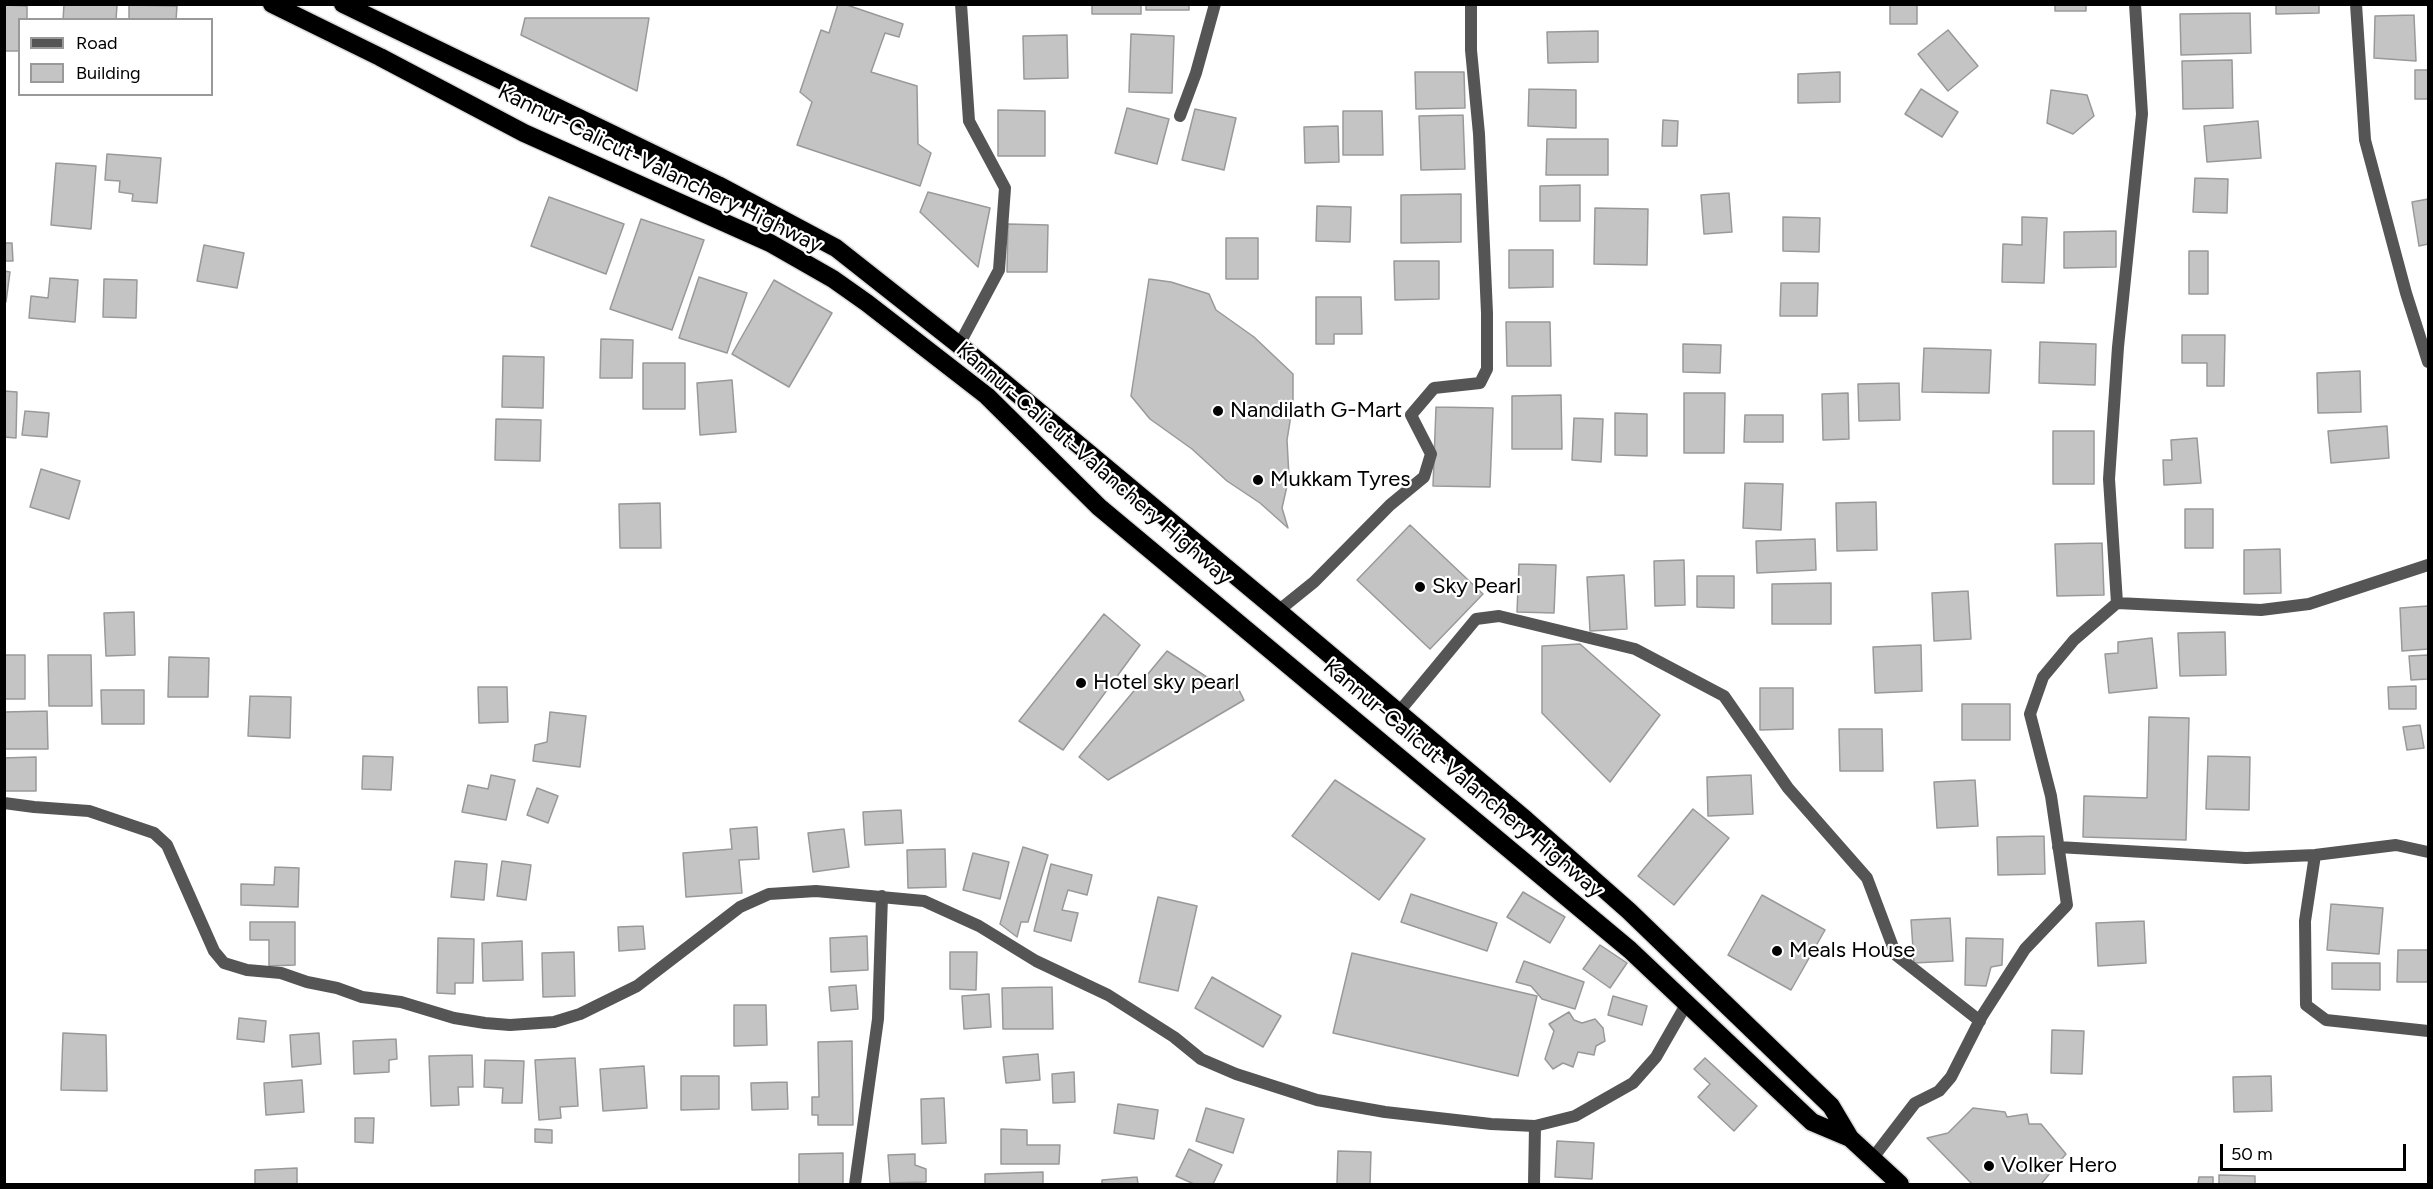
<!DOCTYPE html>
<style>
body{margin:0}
#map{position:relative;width:2433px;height:1189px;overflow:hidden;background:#fff;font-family:Figtree,sans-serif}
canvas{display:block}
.frame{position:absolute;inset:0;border:6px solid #000;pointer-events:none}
.legend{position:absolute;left:18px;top:18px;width:195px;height:78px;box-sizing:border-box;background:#fff;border:2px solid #999;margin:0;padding:8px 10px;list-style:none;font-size:18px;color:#000}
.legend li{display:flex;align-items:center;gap:12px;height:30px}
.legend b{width:30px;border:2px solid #999}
.scale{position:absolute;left:2220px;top:1144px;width:186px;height:27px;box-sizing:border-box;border:3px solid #000;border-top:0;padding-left:8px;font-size:18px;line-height:21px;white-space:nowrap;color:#000;-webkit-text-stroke:4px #fff;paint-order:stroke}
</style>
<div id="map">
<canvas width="2433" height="1189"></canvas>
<div class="frame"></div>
<ul class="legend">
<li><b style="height:8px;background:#555"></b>Road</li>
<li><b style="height:16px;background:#c4c4c4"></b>Building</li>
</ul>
<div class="scale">50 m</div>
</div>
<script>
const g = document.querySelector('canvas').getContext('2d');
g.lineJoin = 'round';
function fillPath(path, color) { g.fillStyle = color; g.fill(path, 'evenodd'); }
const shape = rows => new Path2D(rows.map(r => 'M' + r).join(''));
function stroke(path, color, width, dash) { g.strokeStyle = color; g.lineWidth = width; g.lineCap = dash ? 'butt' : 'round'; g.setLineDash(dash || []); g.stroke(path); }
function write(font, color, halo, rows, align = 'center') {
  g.font = font + ' Figtree,sans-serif'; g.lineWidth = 4.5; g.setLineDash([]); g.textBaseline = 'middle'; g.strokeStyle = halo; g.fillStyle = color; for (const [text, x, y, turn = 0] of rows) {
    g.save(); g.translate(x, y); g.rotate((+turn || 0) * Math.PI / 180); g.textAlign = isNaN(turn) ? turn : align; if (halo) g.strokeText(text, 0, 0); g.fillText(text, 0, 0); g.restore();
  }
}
const building = shape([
 [64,4,117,5,116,20,63,20,64,4],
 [838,4,844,4,903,24,899,37,885,33,871,72,917,86,918,144,931,153,920,186,797,145,812,102,800,92,821,30,829,33,838,4],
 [1092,4,1141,4,1141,14,1092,14,1092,4],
 [1146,4,1189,4,1189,10,1146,10,1146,4],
 [1890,4,1917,4,1917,24,1890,24,1890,4],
 [2055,4,2086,4,2086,11,2055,11,2055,4],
 [2276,4,2319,4,2319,13,2276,14,2276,4],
 [4,5,27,6,27,20,20,20,20,51,4,51,4,5],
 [129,5,177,6,176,20,129,20,129,5],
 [2250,13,2251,53,2181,55,2180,14,2250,13],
 [2414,15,2416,61,2374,58,2375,16,2414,15],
 [525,18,649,18,637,91,521,35,525,18],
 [1948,30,1978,66,1948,91,1918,54,1948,30],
 [1598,31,1598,62,1548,63,1547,32,1598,31],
 [1131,34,1174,36,1172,93,1129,92,1131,34],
 [1067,35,1068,78,1024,79,1023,36,1067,35],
 [2232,60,2233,108,2183,109,2182,61,2232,60],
 [2415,70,2428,70,2428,99,2415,99,2415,70],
 [1415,72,1464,72,1465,108,1416,109,1415,72],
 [1840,72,1840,102,1798,103,1798,74,1840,72],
 [1529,89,1576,90,1576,128,1528,126,1529,89],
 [1921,89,1958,112,1942,137,1905,114,1921,89],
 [2051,90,2087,95,2094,116,2073,134,2047,123,2051,90],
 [1127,108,1169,119,1157,164,1115,153,1127,108],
 [1195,109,1236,118,1224,170,1182,160,1195,109],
 [998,110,1045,111,1045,156,998,156,998,110],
 [1343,111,1382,111,1383,155,1343,155,1343,111],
 [1463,115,1465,169,1421,170,1419,116,1463,115],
 [1663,120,1678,121,1677,146,1662,146,1663,120],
 [2258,121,2261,158,2207,162,2204,126,2258,121],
 [1338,126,1339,162,1305,163,1304,127,1338,126],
 [1547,139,1608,139,1608,175,1546,175,1547,139],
 [107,154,161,158,157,203,132,201,133,194,119,192,120,181,105,180,107,154],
 [56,163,96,166,91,229,51,225,56,163],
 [2195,178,2228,179,2227,213,2193,212,2195,178],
 [1580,185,1580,221,1540,221,1540,186,1580,185],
 [928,192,990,208,978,267,920,212,928,192],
 [1729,193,1732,232,1704,234,1701,195,1729,193],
 [1461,194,1461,242,1401,243,1401,195,1461,194],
 [549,197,624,224,606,274,531,246,549,197],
 [2428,199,2428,244,2419,246,2412,202,2428,199],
 [1317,206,1351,207,1350,242,1316,241,1317,206],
 [1595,208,1648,209,1647,265,1594,264,1595,208],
 [1783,217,1820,218,1819,252,1783,251,1783,217],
 [2022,217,2047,218,2044,283,2002,282,2003,244,2022,245,2022,217],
 [641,219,704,240,672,330,610,309,641,219],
 [1008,224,1048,225,1047,272,1007,272,1008,224],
 [2116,231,2116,267,2064,268,2064,232,2116,231],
 [1226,238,1258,238,1258,279,1226,279,1226,238],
 [4,243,12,243,13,261,4,261,4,243],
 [204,245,244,253,237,288,197,281,204,245],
 [1509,250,1553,250,1553,287,1509,288,1509,250],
 [2189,251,2208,251,2208,294,2189,294,2189,251],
 [1394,261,1439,261,1439,299,1395,300,1394,261],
 [4,271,10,272,6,302,4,302,4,271],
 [699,277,747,293,727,353,679,338,699,277],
 [50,278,78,280,75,322,29,318,31,296,48,298,50,278],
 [104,279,137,280,136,318,103,317,104,279],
 [1149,279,1171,282,1209,294,1216,310,1254,337,1293,374,1293,403,1287,440,1289,477,1282,508,1288,528,1260,503,1227,481,1192,449,1150,419,1131,396,1149,279],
 [774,280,832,313,789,387,732,354,774,280],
 [1781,283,1818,283,1817,316,1780,316,1781,283],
 [1316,297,1361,297,1362,334,1334,334,1334,344,1316,344,1316,297],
 [1506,322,1550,322,1551,366,1507,366,1506,322],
 [2182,335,2225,335,2224,386,2207,386,2207,363,2182,363,2182,335],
 [601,339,633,340,632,378,600,378,601,339],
 [2040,342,2096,344,2095,385,2039,383,2040,342],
 [1683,344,1721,345,1720,373,1683,372,1683,344],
 [1924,348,1991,350,1989,393,1922,392,1924,348],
 [503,356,544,357,543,408,502,407,503,356],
 [643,363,685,363,685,409,643,409,643,363],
 [2360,371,2361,412,2318,413,2317,373,2360,371],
 [732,380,736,432,700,435,697,383,732,380],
 [1899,383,1900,420,1859,421,1858,384,1899,383],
 [4,391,17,392,16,438,4,437,4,391],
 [1684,393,1725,393,1724,453,1684,453,1684,393],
 [1848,393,1849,439,1823,440,1822,394,1848,393],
 [1561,395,1562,449,1512,449,1512,396,1561,395],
 [1436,407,1493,408,1490,487,1433,486,1436,407],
 [25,411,49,413,47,437,22,435,25,411],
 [1615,413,1647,414,1647,456,1615,455,1615,413],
 [1745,415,1783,415,1783,442,1744,442,1745,415],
 [1574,418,1603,419,1601,462,1572,460,1574,418],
 [496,419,541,420,540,461,495,460,496,419],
 [2387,426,2389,458,2331,463,2328,431,2387,426],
 [2053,431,2094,431,2094,484,2053,484,2053,431],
 [2197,438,2201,483,2164,485,2163,460,2172,460,2171,440,2197,438],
 [41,469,80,481,69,519,30,507,41,469],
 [1745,483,1783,484,1781,530,1743,528,1745,483],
 [1876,502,1877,550,1837,551,1836,503,1876,502],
 [660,503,661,548,620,548,619,504,660,503],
 [2185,509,2213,509,2213,548,2185,548,2185,509],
 [1410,525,1483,594,1430,649,1357,580,1410,525],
 [1815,539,1816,570,1757,573,1756,541,1815,539],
 [2102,543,2104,595,2057,596,2055,544,2102,543],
 [2280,549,2281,593,2244,594,2244,550,2280,549],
 [1684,560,1685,605,1655,606,1654,561,1684,560],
 [1519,564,1556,565,1554,613,1517,612,1519,564],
 [1624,575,1627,629,1590,631,1587,577,1624,575],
 [1697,576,1734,576,1734,608,1697,607,1697,576],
 [1831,583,1831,624,1772,624,1772,584,1831,583],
 [1968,591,1971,639,1934,641,1932,593,1968,591],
 [2428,606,2428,649,2402,651,2400,608,2428,606],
 [134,612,135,655,106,656,104,613,134,612],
 [1104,614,1140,645,1063,750,1019,721,1104,614],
 [2225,632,2226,675,2180,676,2178,633,2225,632],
 [2152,638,2157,688,2109,693,2105,654,2118,653,2118,642,2152,638],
 [1580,644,1660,715,1610,782,1542,713,1542,646,1580,644],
 [1921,645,1922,691,1875,693,1873,647,1921,645],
 [1167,651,1222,687,1235,682,1244,700,1108,780,1079,757,1167,651],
 [4,655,25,655,25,699,4,699,4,655],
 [48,655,91,655,92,706,49,706,48,655],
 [2428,655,2428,679,2411,680,2409,656,2428,655],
 [169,657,209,658,208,697,168,697,169,657],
 [2416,686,2416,709,2389,709,2388,687,2416,686],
 [478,687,507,687,508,722,479,723,478,687],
 [1760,688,1793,688,1793,729,1760,730,1760,688],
 [101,690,144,690,144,724,102,724,101,690],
 [250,696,291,697,290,738,248,736,250,696],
 [1962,704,2010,704,2010,740,1962,740,1962,704],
 [47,711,48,749,4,749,4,712,47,711],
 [550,712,586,716,580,767,533,761,535,745,547,742,550,712],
 [2149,717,2189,718,2186,840,2083,837,2084,796,2147,798,2149,717],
 [2420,725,2424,748,2407,750,2403,727,2420,725],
 [1839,729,1882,729,1883,771,1840,771,1839,729],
 [363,756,393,757,391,790,362,789,363,756],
 [2208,756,2250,757,2249,810,2206,809,2208,756],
 [36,757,36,791,4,791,4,758,36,757],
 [491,775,515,780,506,820,462,812,468,785,488,789,491,775],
 [1751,775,1753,814,1708,816,1707,777,1751,775],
 [1335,780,1425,839,1379,900,1292,836,1335,780],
 [1975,780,1978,826,1937,828,1934,782,1975,780],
 [537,788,558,796,548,823,527,815,537,788],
 [1693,809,1729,838,1674,905,1638,876,1693,809],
 [901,810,903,843,865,845,863,812,901,810],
 [757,827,759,859,739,860,742,893,686,897,683,853,732,849,730,829,757,827],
 [844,829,849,867,813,872,808,833,844,829],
 [2044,836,2045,874,1998,875,1997,837,2044,836],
 [1023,847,1048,855,1028,922,1021,922,1017,937,1000,924,1023,847],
 [945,849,946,887,908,888,907,850,945,849],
 [973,853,1009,862,1000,899,963,890,973,853],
 [455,861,487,864,484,900,451,897,455,861],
 [502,861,531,865,526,900,497,896,502,861],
 [1051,864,1092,875,1087,895,1068,890,1062,910,1078,913,1071,941,1034,931,1051,864],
 [275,867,299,868,298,907,241,905,241,884,274,885,275,867],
 [1523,892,1565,917,1550,943,1507,917,1523,892],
 [1411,894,1497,923,1487,951,1401,922,1411,894],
 [1762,895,1825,930,1791,990,1728,955,1762,895],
 [1158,897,1197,906,1178,991,1139,982,1158,897],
 [2331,904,2383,908,2379,954,2327,950,2331,904],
 [1950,918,1953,961,1914,963,1911,920,1950,918],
 [2144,921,2146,963,2098,966,2096,923,2144,921],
 [250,922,295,922,295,965,269,966,269,940,250,940,250,922],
 [643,926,645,949,619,951,618,927,643,926],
 [867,936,868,970,831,972,830,938,867,936],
 [438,938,474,939,473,983,455,983,455,994,437,993,438,938],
 [1966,938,2003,939,2002,965,1991,967,1986,986,1965,985,1966,938],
 [522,941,523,980,483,981,482,943,522,941],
 [1600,945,1627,963,1610,988,1583,969,1600,945],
 [2398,950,2428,950,2428,982,2397,982,2398,950],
 [574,952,575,996,543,997,542,953,574,952],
 [950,952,977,952,976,990,950,989,950,952],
 [1352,953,1537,996,1518,1076,1333,1033,1352,953],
 [1524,961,1584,982,1575,1009,1542,999,1531,986,1516,982,1524,961],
 [2332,963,2380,963,2380,990,2332,989,2332,963],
 [1212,977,1281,1016,1263,1047,1195,1008,1212,977],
 [856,985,858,1009,831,1011,829,987,856,985],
 [1052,987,1053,1029,1003,1029,1002,988,1052,987],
 [989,994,991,1027,964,1029,962,996,989,994],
 [1613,996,1647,1006,1642,1025,1608,1015,1613,996],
 [734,1005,766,1005,767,1045,734,1046,734,1005],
 [1569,1012,1574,1020,1582,1023,1595,1019,1603,1028,1605,1041,1596,1046,1594,1055,1578,1052,1573,1067,1563,1063,1553,1069,1545,1059,1554,1031,1549,1024,1569,1012],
 [239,1018,266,1021,264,1042,237,1039,239,1018],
 [2052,1030,2084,1031,2082,1074,2051,1073,2052,1030],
 [63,1033,106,1035,107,1091,61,1090,63,1033],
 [319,1033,321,1064,292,1067,290,1035,319,1033],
 [396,1039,397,1059,389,1060,389,1072,354,1074,353,1041,396,1039],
 [852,1041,853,1125,818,1125,818,1115,812,1115,812,1097,819,1097,818,1042,852,1041],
 [1038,1054,1040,1080,1006,1083,1003,1057,1038,1054],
 [472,1055,473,1087,458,1087,459,1105,431,1106,429,1056,472,1055],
 [575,1058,578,1106,560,1107,561,1118,539,1120,535,1060,575,1058],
 [1705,1058,1757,1106,1734,1131,1698,1097,1710,1084,1694,1069,1705,1058],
 [485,1060,524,1061,522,1103,502,1103,503,1088,484,1087,485,1060],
 [644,1066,647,1108,603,1111,600,1069,644,1066],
 [1074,1072,1075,1102,1053,1103,1052,1074,1074,1072],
 [681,1076,719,1076,719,1109,681,1110,681,1076],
 [2271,1076,2272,1111,2234,1112,2233,1077,2271,1076],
 [302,1080,304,1112,266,1115,264,1083,302,1080],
 [787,1082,788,1109,752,1110,751,1083,787,1082],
 [944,1098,946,1143,922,1144,921,1099,944,1098],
 [1118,1104,1158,1110,1154,1139,1114,1133,1118,1104],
 [1206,1108,1244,1119,1233,1153,1196,1141,1206,1108],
 [1973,1108,2005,1112,2007,1117,2027,1114,2029,1124,2041,1124,2066,1154,2041,1184,1972,1184,1927,1138,1948,1133,1973,1108],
 [355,1118,374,1118,373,1143,355,1142,355,1118],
 [535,1129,552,1130,552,1143,535,1142,535,1129],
 [1001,1129,1027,1130,1027,1145,1060,1145,1059,1164,1001,1164,1001,1129],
 [1557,1141,1594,1143,1592,1179,1555,1177,1557,1141],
 [1189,1149,1222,1165,1213,1184,1194,1184,1176,1176,1189,1149],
 [1338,1151,1371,1152,1370,1184,1337,1184,1338,1151],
 [843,1153,843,1184,799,1184,799,1154,843,1153],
 [915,1154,915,1165,926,1169,926,1182,890,1183,888,1155,915,1154],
 [297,1168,297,1184,255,1184,255,1170,297,1168],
 [1043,1172,1043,1184,985,1184,985,1174,1043,1172],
 [2219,1175,2255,1176,2255,1184,2219,1184,2219,1175],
 [1137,1177,1138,1184,1102,1184,1102,1180,1137,1177],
 [2199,1177,2213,1177,2213,1184,2198,1184,2199,1177]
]);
fillPath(building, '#c4c4c4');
stroke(building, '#999', 1.5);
const highway = shape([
 [272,4,380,57,524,133,770,243,833,279,867,303,987,396,1099,507,1630,950,1812,1122,1850,1138],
 [343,4,718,185,836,248,959,345,1278,611,1526,820,1629,911,1831,1106,1850,1138,1900,1184]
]);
stroke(highway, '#dbdbdb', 21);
stroke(shape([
 [2356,4,2365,140,2406,293,2428,362],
 [1180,116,1196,73,1215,4],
 [959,345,999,270,1005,188,969,121,961,4],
 [2117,603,2261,610,2309,604,2428,565],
 [1278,611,1314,582,1390,505,1424,477,1431,454,1411,415,1434,388,1480,383,1487,369,1487,313,1479,134,1471,50,1471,4],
 [1398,713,1476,619,1499,616,1635,649,1724,696,1788,788,1867,878,1896,955,1980,1021],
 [4,803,34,807,89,811,154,833,167,845,214,951,224,963,247,970,281,973,307,982,337,988,362,997,401,1002,454,1018,485,1023,510,1025,554,1022,580,1014,637,986,740,907,769,894,816,891,924,901,979,926,1036,961,1108,995,1174,1037,1201,1059,1236,1074,1317,1100,1385,1112,1491,1124,1535,1126,1575,1116,1633,1083,1656,1057,1687,1003],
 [2058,847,2246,858,2315,855,2396,845,2428,852],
 [2315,855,2305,921,2306,1005,2326,1020,2428,1031],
 [1872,1159,1915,1103,1939,1091,1951,1077,1982,1016,2025,949,2067,905,2051,796,2030,714,2043,677,2074,640,2117,603,2109,479,2118,347,2142,114,2135,4],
 [855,1184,878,1019,882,896],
 [1534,1184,1535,1126]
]), '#555', 12);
stroke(highway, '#000', 18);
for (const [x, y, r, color] of [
 [1218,411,6,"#000"],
 [1258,480,6,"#000"],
 [1420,587,6,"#000"],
 [1081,683,6,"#000"],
 [1777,951,6,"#000"],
 [1989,1166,6,"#000"]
]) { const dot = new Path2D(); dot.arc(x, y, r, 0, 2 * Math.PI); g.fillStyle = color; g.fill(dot); stroke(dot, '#fff', 2); }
write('22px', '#000', '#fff', [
 ["Kannur-Calicut-Valanchery Highway",660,169,26],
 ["Kannur-Calicut-Valanchery Highway",1094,464,41],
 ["Kannur-Calicut-Valanchery Highway",1463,779,40]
]);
write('22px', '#000', '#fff', [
 ["Nandilath G-Mart",1230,411],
 ["Mukkam Tyres",1270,480],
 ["Sky Pearl",1432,587],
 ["Hotel sky pearl",1093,683],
 ["Meals House",1789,951],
 ["Volker Hero",2001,1166]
], 'left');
</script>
